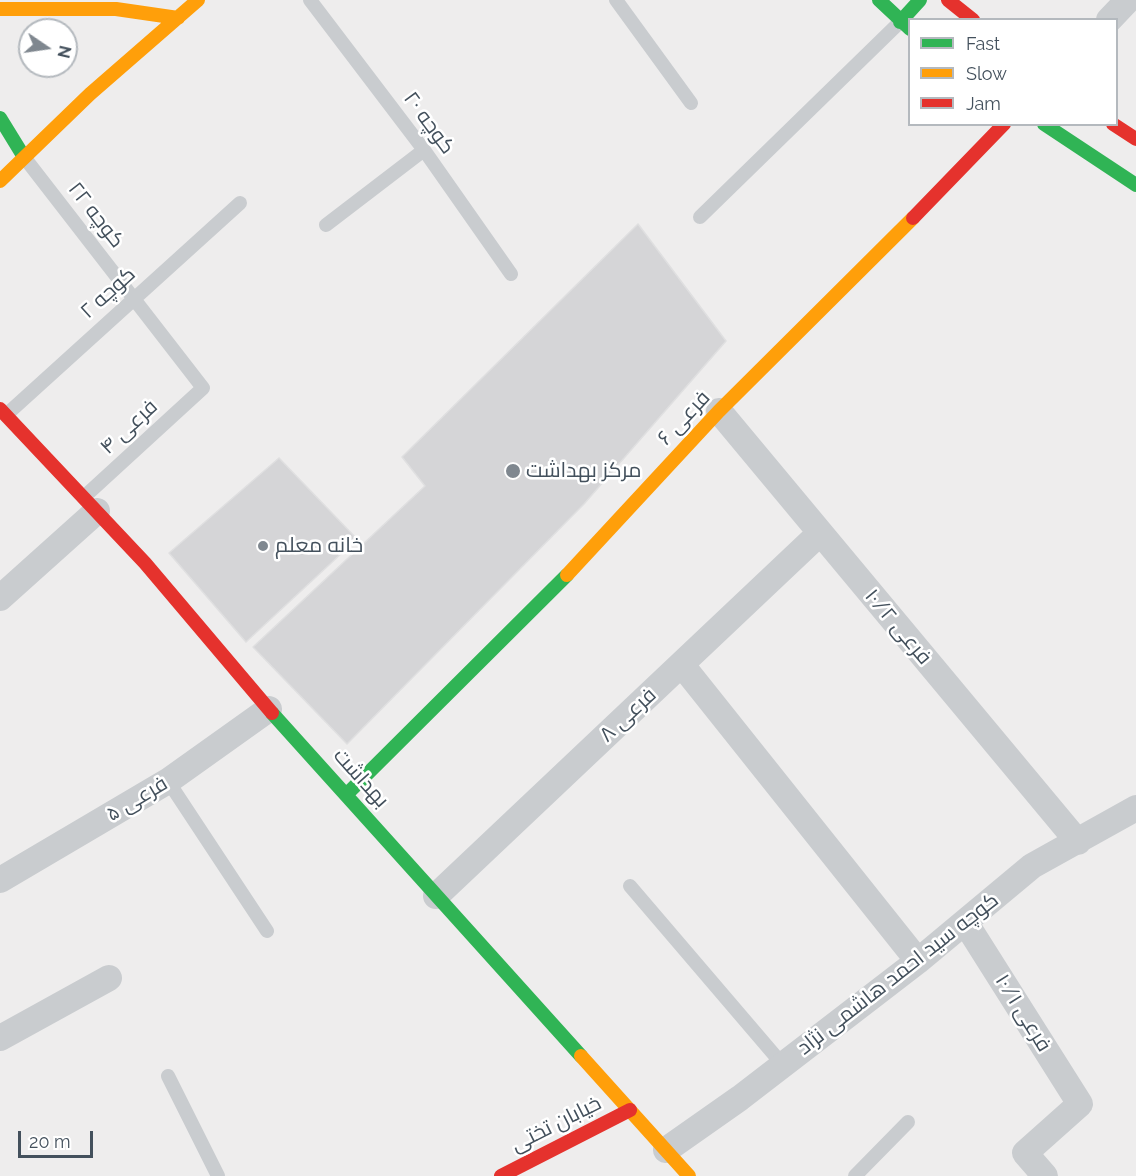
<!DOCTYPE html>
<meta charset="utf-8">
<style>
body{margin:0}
#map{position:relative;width:1136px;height:1176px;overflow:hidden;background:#eeeded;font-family:Raleway,sans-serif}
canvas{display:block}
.legend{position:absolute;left:908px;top:18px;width:210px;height:108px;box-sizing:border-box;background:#fff;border:2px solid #b4b9be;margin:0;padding:8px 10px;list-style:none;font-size:18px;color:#43505c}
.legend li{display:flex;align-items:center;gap:12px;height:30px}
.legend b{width:30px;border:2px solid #b4b9be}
.north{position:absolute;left:18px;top:18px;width:60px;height:60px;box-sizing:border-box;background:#fff;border:2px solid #b4b9be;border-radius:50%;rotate:103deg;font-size:16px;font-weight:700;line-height:24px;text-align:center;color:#43505c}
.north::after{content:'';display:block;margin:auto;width:21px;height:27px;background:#7f878f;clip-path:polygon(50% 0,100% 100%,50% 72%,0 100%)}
.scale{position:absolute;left:18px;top:1131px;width:75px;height:27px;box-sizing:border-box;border:3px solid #43505c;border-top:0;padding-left:8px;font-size:18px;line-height:21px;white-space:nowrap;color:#43505c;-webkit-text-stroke:4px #fff;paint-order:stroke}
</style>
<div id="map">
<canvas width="1136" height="1176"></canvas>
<ul class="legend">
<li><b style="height:8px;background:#30b455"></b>Fast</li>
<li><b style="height:8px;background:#ff9f0a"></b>Slow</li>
<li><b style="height:8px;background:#e5322d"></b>Jam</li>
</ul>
<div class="north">N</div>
<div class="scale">20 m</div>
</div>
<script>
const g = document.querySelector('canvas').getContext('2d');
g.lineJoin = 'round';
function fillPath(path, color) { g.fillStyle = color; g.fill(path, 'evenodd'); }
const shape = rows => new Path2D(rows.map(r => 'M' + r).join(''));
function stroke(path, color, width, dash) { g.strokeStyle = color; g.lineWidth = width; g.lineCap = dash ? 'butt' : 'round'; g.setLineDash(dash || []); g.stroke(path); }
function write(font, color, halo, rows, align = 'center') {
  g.font = font + ' Raleway,Cairo,sans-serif'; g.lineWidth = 5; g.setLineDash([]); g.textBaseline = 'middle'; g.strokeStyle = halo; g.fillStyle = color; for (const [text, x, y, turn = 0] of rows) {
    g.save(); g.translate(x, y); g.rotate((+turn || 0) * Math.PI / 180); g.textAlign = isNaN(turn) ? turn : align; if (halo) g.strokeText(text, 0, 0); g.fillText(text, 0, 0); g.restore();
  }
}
const building = shape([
 [638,224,726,341,584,504,347,744,253,647,425,486,402,457,638,224],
 [279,458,357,539,246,642,169,553,279,458]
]);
fillPath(building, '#d5d5d7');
stroke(building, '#dfdfe0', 1.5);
stroke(shape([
 [310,0,424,150,511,274],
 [616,0,691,103],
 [24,157,203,388,84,497],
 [700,217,900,22],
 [326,225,424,150],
 [6,415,240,203],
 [168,781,267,931],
 [630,886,783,1065],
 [168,1076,218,1176],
 [855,1176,908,1122]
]), '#c9cccf', 14);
stroke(shape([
 [1109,20,1128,0],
 [719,411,1078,842],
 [0,598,97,511],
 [682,665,918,961],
 [0,880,168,781,269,709],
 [436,896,820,533],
 [965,922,1080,1104,1025,1153,1045,1176],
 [0,1038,109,978],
 [666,1150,740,1098,918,961,1032,866,1136,808]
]), '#c9cccf', 26);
stroke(shape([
 [879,0,910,29],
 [900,22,920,0],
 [0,118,24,157],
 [1044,124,1136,185],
 [272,713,581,1056],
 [347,794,567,575]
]), '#30b455', 14);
stroke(shape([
 [0,9,116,9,178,18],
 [0,181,90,94,198,0],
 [567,575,719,411,913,218],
 [581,1056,689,1176]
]), '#ff9f0a', 14);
stroke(shape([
 [948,0,973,20],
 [1113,124,1136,139],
 [913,218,1004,124],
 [0,409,145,563,272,713],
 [501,1176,630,1110]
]), '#e5322d', 14);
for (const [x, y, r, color] of [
 [513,471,8,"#7f878f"],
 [263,546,6,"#7f878f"]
]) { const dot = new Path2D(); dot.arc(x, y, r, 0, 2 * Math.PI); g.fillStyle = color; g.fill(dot); stroke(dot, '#fff', 2); }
write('21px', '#43505c', '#fff', [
 ["کوچه ۲۰",429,123,54],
 ["کوچه ۲۲",96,215,52],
 ["کوچه ۲",108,293,-42],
 ["فرعی ۶",684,418,-47],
 ["فرعی ۴",129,427,-43],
 ["فرعی ۱۰/۲",898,627,50],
 ["فرعی ۸",628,715,-43],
 ["بهداشت",361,778,48],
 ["فرعی ۵",137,799,-31],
 ["کوچه سید احمد هاشمی نژاد",898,974,-38],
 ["فرعی ۱۰/۱",1023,1013,58],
 ["خیابان تختی",556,1124,-27]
]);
write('21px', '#43505c', '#fff', [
 ["مرکز بهداشت",526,471],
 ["خانه معلم",275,546]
], 'left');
</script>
